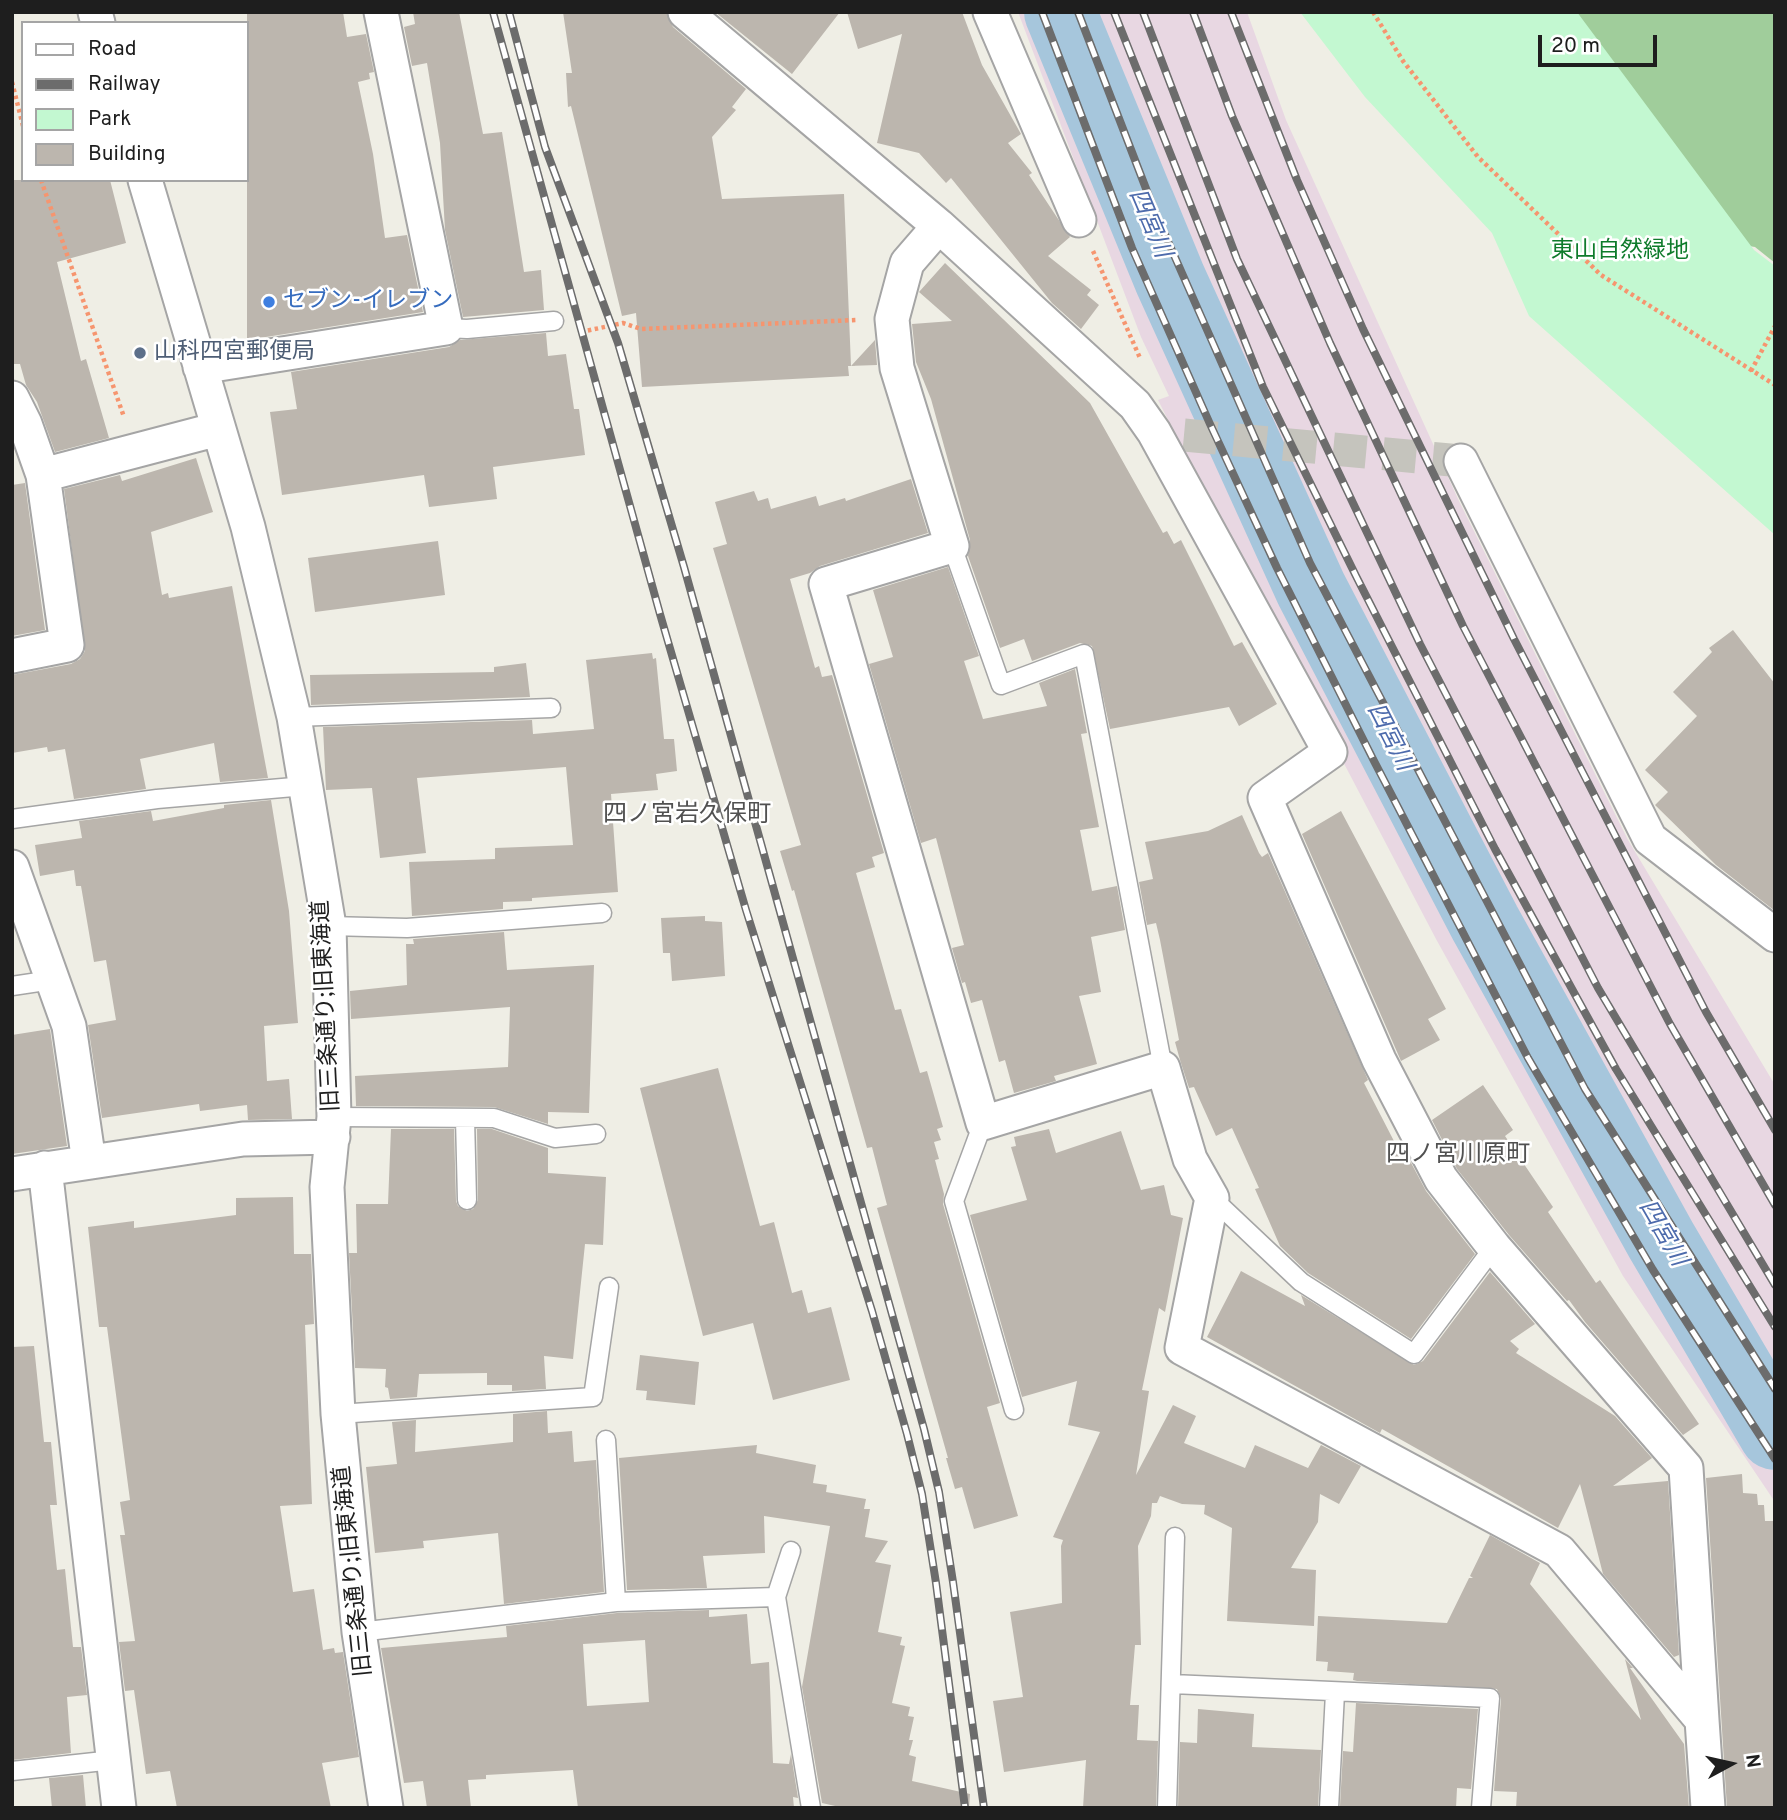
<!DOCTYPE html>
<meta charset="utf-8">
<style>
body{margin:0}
#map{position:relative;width:1787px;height:1820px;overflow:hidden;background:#efeee5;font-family:Overpass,sans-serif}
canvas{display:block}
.frame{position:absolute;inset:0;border:14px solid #1e1e1e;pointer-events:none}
.legend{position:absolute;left:21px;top:21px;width:228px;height:161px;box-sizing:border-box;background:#fff;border:2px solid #a5a5a5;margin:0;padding:9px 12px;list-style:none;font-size:21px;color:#1e1e1e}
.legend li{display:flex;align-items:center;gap:14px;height:35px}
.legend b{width:35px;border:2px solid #a5a5a5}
.north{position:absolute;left:1696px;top:1729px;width:70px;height:70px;-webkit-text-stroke:5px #fff;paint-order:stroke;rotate:82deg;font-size:19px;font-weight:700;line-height:28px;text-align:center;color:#1e1e1e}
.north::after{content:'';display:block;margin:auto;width:24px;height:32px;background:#1e1e1e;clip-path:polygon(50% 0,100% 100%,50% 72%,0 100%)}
.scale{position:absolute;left:1538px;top:35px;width:119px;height:32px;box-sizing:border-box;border:4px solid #1e1e1e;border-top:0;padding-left:9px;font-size:21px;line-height:24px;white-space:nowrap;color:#1e1e1e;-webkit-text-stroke:5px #fff;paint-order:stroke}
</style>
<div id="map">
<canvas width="1787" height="1820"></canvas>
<div class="frame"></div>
<ul class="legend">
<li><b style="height:9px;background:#fff"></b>Road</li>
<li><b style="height:9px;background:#6c6c6c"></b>Railway</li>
<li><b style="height:19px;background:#c3f8d1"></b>Park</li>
<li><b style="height:19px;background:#bcb6ae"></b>Building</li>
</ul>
<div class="north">N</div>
<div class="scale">20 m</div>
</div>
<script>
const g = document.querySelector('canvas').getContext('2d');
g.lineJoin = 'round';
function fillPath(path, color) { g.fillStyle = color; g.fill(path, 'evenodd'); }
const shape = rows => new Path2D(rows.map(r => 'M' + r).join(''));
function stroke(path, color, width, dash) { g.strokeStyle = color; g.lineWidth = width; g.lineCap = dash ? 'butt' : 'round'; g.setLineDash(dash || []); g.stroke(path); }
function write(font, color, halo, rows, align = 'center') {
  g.font = font + ' Overpass,"Noto Sans JP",sans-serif'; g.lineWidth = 5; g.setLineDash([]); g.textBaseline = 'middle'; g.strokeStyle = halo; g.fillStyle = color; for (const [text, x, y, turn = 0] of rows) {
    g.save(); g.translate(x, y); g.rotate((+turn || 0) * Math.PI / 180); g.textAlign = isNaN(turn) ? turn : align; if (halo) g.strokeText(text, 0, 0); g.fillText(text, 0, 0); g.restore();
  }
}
fillPath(shape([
 [1018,12,1247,12,1286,120,1458,499,1628,840,1775,1085,1775,1502,1623,1276,1436,939,1274,630,1158,400,1169,396,1141,337]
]), '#e8d7e2');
fillPath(shape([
 [1398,12,1775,12,1775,263,1755,247,1665,232]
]), '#a0cd9b');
fillPath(shape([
 [1300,12,1577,12,1754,250,1775,266,1775,535,1529,316,1492,233,1365,97]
]), '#c3f8d1');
stroke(shape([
 [1060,12,1170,279,1311,589,1485,923,1661,1240,1775,1434]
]), '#a6c6dc', 72);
fillPath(shape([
 [247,12,343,12,347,37,366,34,374,72,369,73,370,79,358,82,373,154,385,238,407,235,423,312,247,340],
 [413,12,459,12,483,134,502,132,524,272,541,270,544,310,463,317,445,230,440,143,427,63,412,66,404,27,415,24],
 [563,12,666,12,673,27,746,89,732,107,736,110,712,137,722,199,844,194,851,366,875,340,877,365,848,366,849,376,642,387,636,313,622,316,571,106,568,107,566,73,572,73],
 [715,12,840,12,792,74],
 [847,12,962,12,982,65,1021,134,1008,143,1032,173,1029,175,1070,237,1048,256,1091,290,1087,295,1099,305,1081,329,1052,303,951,178,946,183,919,153,877,143,902,34,858,49],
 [12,180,110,180,126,243,57,262,81,361,86,359,109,438,55,452,37,402,26,385,20,364,12,364],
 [945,263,1090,403,1163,533,1167,531,1174,544,1181,540,1234,646,1242,642,1277,704,1239,726,1229,707,1110,729,1092,646,1080,643,1032,661,1024,639,1000,648,968,556,970,540,931,399,916,362,912,324,952,321,919,292],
 [546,333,548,356,566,354,574,409,579,409,585,455,493,467,497,499,429,507,424,475,282,495,270,412,297,409,291,372,449,347,460,340],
 [196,458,213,512,151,532,162,595,168,593,169,598,232,586,268,778,220,782,214,743,140,759,146,789,74,799,65,749,48,752,47,747,12,753,12,675,71,664,80,659,85,651,64,489,120,475,122,481],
 [911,479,928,533,820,566,810,573,790,579,815,668,819,666,822,677,832,675,884,853,872,857,875,867,856,873,895,1010,901,1009,920,1073,927,1071,943,1127,937,1129,941,1140,934,1142,939,1159,935,1160,944,1194,943,1204,1000,1403,987,1407,1018,1516,974,1529,962,1487,955,1489,946,1458,948,1458,877,1208,887,1205,872,1147,867,1148,794,890,792,891,780,851,801,845,713,548,727,544,715,502,754,491,758,501,768,498,771,509,816,496,819,506,845,498,846,501],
 [25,483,45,630,12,636,12,485],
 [438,541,445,595,315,612,308,558],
 [948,567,979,656,964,661,983,719,1047,706,1039,683,1075,669,1087,733,1081,734,1099,827,1080,830,1092,891,1117,886,1125,930,1091,937,1101,992,1079,996,1097,1064,1054,1076,1056,1081,1014,1093,1005,1060,999,1062,982,1000,971,1003,965,982,962,983,952,948,964,945,936,838,921,843,869,664,893,657,873,590],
 [1733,630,1775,684,1775,911,1716,865,1655,805,1668,792,1645,770,1697,716,1673,692,1712,652,1709,648],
 [652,653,653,659,656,658,664,739,674,739,677,771,656,774,658,790,611,794,618,892,532,898,532,901,503,902,503,909,412,916,409,862,495,859,495,848,573,845,566,767,417,778,426,853,380,858,372,788,326,790,323,727,532,720,533,734,594,729,586,660],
 [526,663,530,697,311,705,310,675,494,672,494,667],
 [271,800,289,911,298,1023,264,1026,267,1081,289,1079,292,1119,248,1120,247,1105,200,1111,199,1104,102,1118,88,1025,116,1020,106,960,94,962,81,886,76,886,74,870,40,876,35,845,82,838,79,821,151,811,153,821,224,808,224,805],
 [1341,811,1446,1009,1428,1019,1440,1040,1401,1061,1302,834],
 [1242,815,1259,853,1262,857,1268,853,1368,1080,1364,1083,1396,1145,1400,1142,1426,1191,1475,1254,1411,1339,1308,1273,1280,1246,1255,1189,1259,1188,1232,1128,1216,1136,1194,1087,1189,1088,1180,1060,1175,1042,1179,1040,1160,940,1156,923,1147,925,1139,882,1153,879,1145,842,1208,831],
 [705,916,705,921,722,922,725,976,672,981,670,953,663,953,661,918],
 [504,932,507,970,594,965,589,1113,548,1112,548,1124,494,1107,356,1106,355,1076,508,1067,510,1007,351,1019,350,991,407,985,406,944,414,944,413,939],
 [50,1029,67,1146,12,1154,12,1035],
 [718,1068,760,1226,774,1222,792,1293,802,1290,808,1313,831,1307,850,1380,773,1400,753,1323,703,1336,640,1088],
 [1483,1085,1513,1130,1505,1136,1553,1207,1548,1212,1596,1283,1600,1280,1699,1424,1683,1435,1585,1322,1569,1300,1567,1301,1509,1235,1457,1169,1432,1120],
 [391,1129,454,1129,456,1201,458,1206,467,1211,473,1209,478,1200,477,1129,492,1129,548,1148,548,1173,606,1177,603,1245,585,1244,573,1359,544,1356,546,1389,512,1391,512,1385,487,1385,487,1373,419,1374,417,1397,390,1399,388,1388,385,1387,386,1369,355,1368,349,1253,357,1253,356,1204,388,1204],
 [1049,1129,1056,1153,1121,1131,1141,1190,1164,1185,1171,1215,1183,1218,1165,1312,1159,1308,1142,1390,1149,1391,1136,1475,1173,1405,1196,1416,1184,1443,1245,1468,1255,1445,1308,1468,1321,1445,1361,1466,1339,1504,1320,1494,1318,1522,1291,1568,1316,1570,1314,1626,1227,1621,1232,1528,1204,1514,1205,1505,1182,1504,1160,1496,1157,1503,1152,1503,1151,1516,1138,1546,1141,1645,1135,1645,1130,1705,1139,1705,1137,1740,1158,1741,1156,1808,1083,1808,1086,1760,1004,1772,993,1701,1023,1697,1010,1612,1062,1603,1061,1546,1063,1540,1053,1537,1100,1432,1068,1425,1077,1381,1022,1397,970,1215,1027,1200,1011,1147,1016,1146,1014,1137],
 [293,1197,294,1254,311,1254,314,1324,305,1325,312,1504,280,1506,293,1592,314,1589,323,1650,334,1648,335,1653,343,1652,359,1757,322,1763,331,1808,177,1808,170,1771,146,1774,134,1690,125,1691,119,1642,135,1641,120,1535,125,1535,120,1502,130,1500,107,1327,99,1327,88,1227,134,1221,134,1228,236,1215,236,1198],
 [1241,1271,1305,1306,1301,1295,1414,1365,1423,1361,1490,1272,1535,1324,1510,1341,1519,1349,1516,1353,1615,1416,1652,1458,1613,1486,1668,1481,1679,1655,1674,1657,1603,1574,1580,1484,1558,1528,1382,1429,1380,1433,1207,1337],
 [34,1346,44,1442,51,1442,57,1505,50,1505,57,1570,65,1569,73,1647,81,1647,87,1695,67,1697,71,1753,12,1760,12,1347],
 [640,1355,699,1362,695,1405,646,1400,647,1391,636,1390],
 [547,1411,548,1433,572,1431,574,1462,596,1460,604,1592,504,1604,498,1533,423,1541,424,1548,375,1553,366,1467,397,1464,392,1422,416,1420,415,1452,513,1442,513,1414],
 [757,1445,756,1453,816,1465,813,1483,827,1485,826,1492,866,1499,864,1509,870,1509,865,1537,888,1541,875,1562,891,1565,878,1632,902,1637,900,1645,905,1646,892,1703,910,1707,908,1716,914,1717,909,1740,913,1740,909,1755,916,1757,912,1781,970,1794,969,1808,844,1808,822,1803,802,1687,830,1526,764,1516,765,1553,703,1556,707,1588,627,1590,619,1458],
 [1742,1474,1743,1493,1757,1494,1758,1505,1764,1505,1765,1521,1775,1521,1775,1808,1727,1808,1706,1478],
 [1490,1535,1540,1563,1530,1584,1641,1720,1625,1659,1633,1668,1630,1668,1684,1744,1689,1808,1516,1808,1517,1792,1494,1791,1501,1699,1497,1689,1357,1681,1353,1680,1354,1673,1327,1671,1328,1662,1316,1661,1318,1616,1447,1623,1469,1578,1473,1578,1470,1576],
 [709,1610,709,1617,747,1614,751,1664,769,1662,773,1763,789,1764,791,1754,798,1798,793,1797,794,1808,578,1808,573,1770,486,1775,486,1779,468,1780,471,1808,427,1808,423,1781,404,1783,381,1648,507,1637,506,1626,617,1613],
 [645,1640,649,1702,587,1706,583,1644],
 [1356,1703,1478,1709,1471,1789,1457,1788,1456,1808,1340,1806,1343,1751,1353,1752],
 [1198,1709,1254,1714,1252,1747,1321,1750,1318,1808,1178,1808,1180,1742,1197,1743],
 [83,1775,86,1808,52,1808,49,1778]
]), '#bcb6ae');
stroke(shape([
 [1184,435,1461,461]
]), '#c5c4bd', 33, [33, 17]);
const lane = shape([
 [446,328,467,329,554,321],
 [952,546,1001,685,1084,654,1163,1068],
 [294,717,551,708],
 [12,819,157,799,305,786],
 [329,926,407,928,602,913],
 [12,986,52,980],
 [334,1117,494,1118,555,1138,596,1134],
 [465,1118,467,1200],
 [983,1123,954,1201,1014,1410],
 [1212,1198,1301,1282,1414,1354,1494,1247],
 [338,1414,593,1397,609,1287],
 [606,1440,616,1602],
 [791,1551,776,1597,811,1808],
 [359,1632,616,1602,776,1597],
 [1172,1684,1490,1698,1481,1808],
 [12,1771,113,1760],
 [1167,1808,1175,1537],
 [1329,1808,1335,1693]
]);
const street = shape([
 [95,12,98,23],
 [685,12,939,226,1135,405,1154,432,1330,752,1265,798,1379,1060,1441,1179,1494,1247,1686,1468,1702,1720],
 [990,12,1079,220],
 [145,180,248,527,294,717,329,926,334,1117,327,1187,338,1414,359,1632,386,1808],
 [939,226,907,263,892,319,897,368,952,546,826,584,983,1123,1163,1068,1190,1159,1212,1198,1182,1348,1559,1551,1702,1720,1708,1808],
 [200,367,446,328,381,12],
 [12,398,25,424,43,475,218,429],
 [1461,461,1650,839,1775,935],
 [12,656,67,645,43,475],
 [12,867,69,1026,89,1162],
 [45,1168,119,1808],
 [12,1174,243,1139,333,1137]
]);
stroke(lane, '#a5a5a5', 21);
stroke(street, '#a5a5a5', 37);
stroke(shape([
 [1373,12,1403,61,1478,157,1601,275,1775,385],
 [12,82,23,126],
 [41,180,124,417],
 [1093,251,1140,358],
 [581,332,623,323,641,329,857,320],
 [1751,371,1775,326]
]), '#f6956f', 4.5, [3.5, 3.5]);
stroke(lane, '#fff', 18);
stroke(street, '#fff', 33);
const rail = shape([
 [493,12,660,614,746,910,872,1311,907,1434,922,1494,936,1583,965,1808],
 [509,12,545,147,618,343,684,567,924,1429,939,1492,953,1582,984,1808],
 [1042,12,1132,248,1210,424,1277,568,1374,761,1528,1058,1653,1270,1775,1459],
 [1078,12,1155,212,1310,563,1585,1089,1775,1389],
 [1114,12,1263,387,1356,576,1495,849,1616,1069,1775,1327],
 [1143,12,1237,259,1420,644,1598,988,1775,1285],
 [1193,12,1232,116,1330,343,1463,626,1670,1024,1775,1205],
 [1231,12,1297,180,1363,329,1514,639,1706,1012,1775,1130]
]);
stroke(rail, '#6c6c6c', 8);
stroke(rail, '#fff', 5, [16]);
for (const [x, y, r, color] of [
 [269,302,7,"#3f7fe0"],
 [140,353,7,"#5c6f8a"]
]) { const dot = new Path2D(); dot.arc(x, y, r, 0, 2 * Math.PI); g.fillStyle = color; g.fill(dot); stroke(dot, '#fff', 2.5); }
write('23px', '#0e7b2b', '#fff', [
 ["東山自然緑地",1620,252]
]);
write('23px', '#366cbe', '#fff', [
 ["セブン-イレブン",283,302]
], 'left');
write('23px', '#4e5e75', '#fff', [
 ["山科四宮郵便局",154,353]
], 'left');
write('23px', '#1e1e1e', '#fff', [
 ["旧三条通り;旧東海道",328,1006,-93],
 ["旧三条通り;旧東海道",355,1571,-96]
]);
write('italic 24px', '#4d6bac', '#fff', [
 ["四宮川",1148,224,67],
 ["四宮川",1388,738,63],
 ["四宮川",1661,1234,60]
]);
write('24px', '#515151', '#fff', [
 ["四ノ宮岩久保町",687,816],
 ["四ノ宮川原町",1458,1156]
]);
</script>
